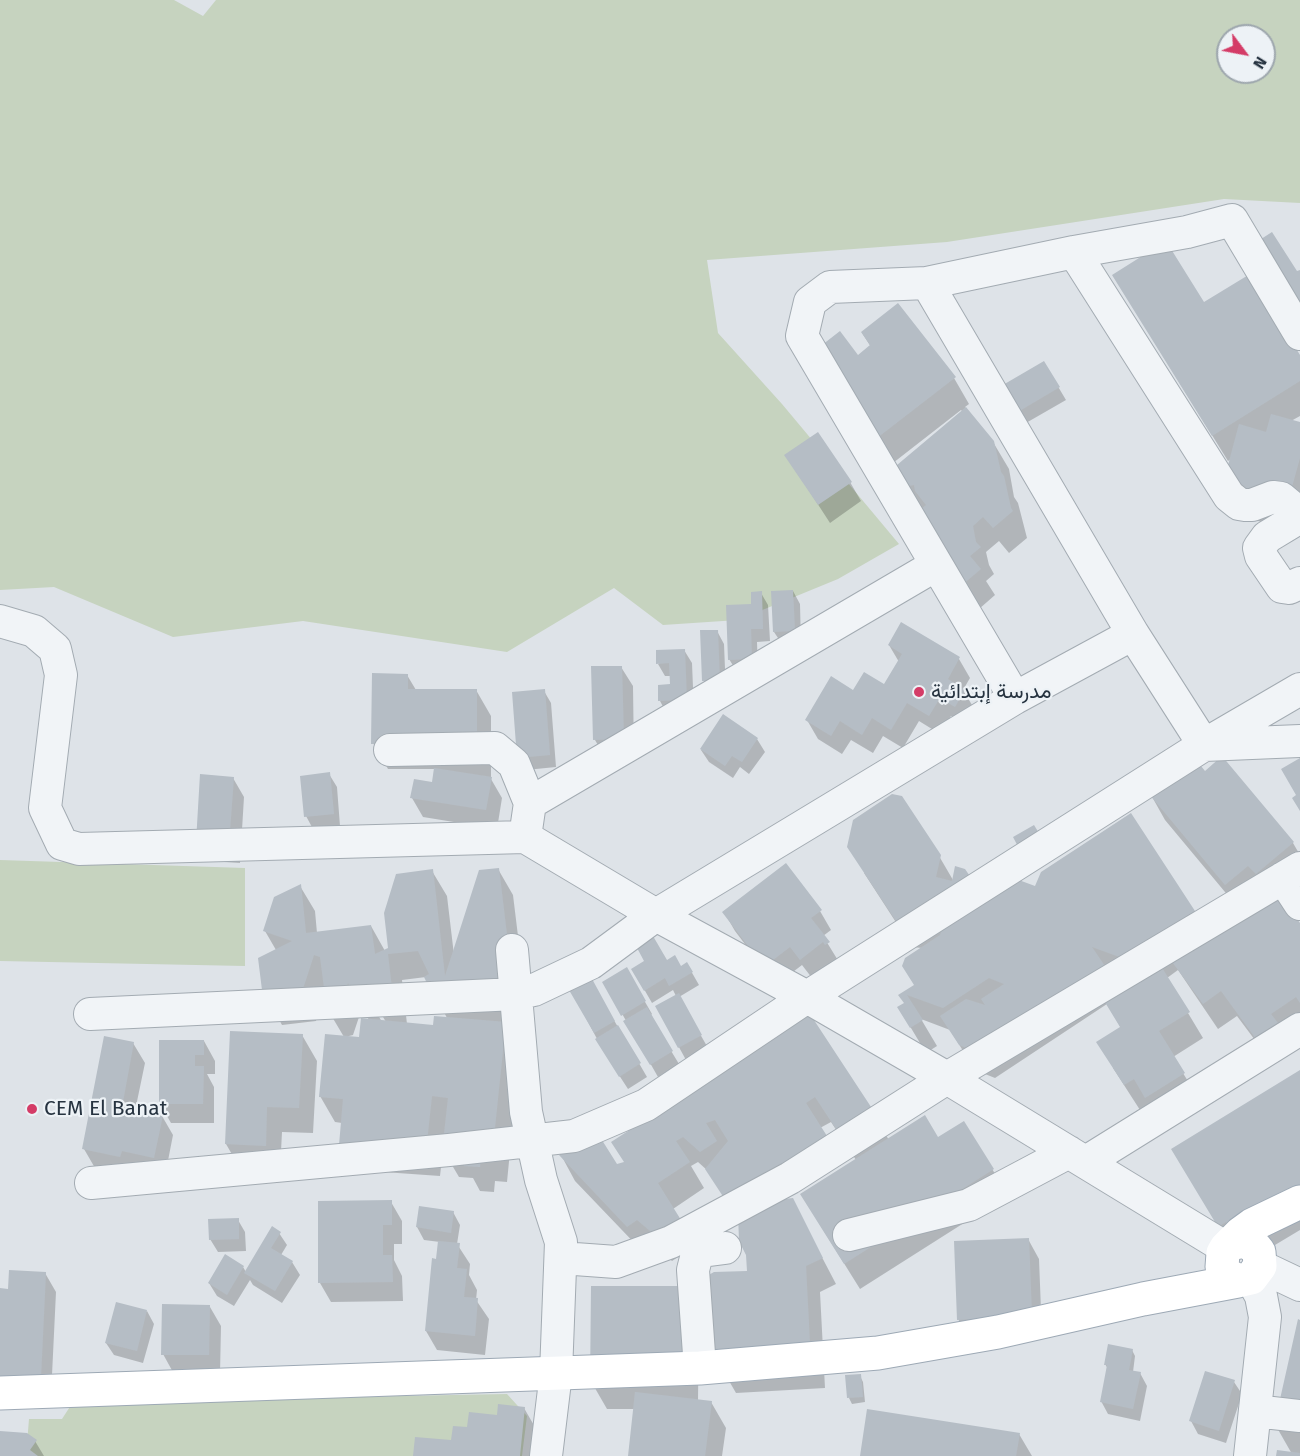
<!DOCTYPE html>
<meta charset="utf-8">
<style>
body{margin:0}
#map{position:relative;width:1300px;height:1456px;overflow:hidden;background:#dee3e8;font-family:"Fira Sans",sans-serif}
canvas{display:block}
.north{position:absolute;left:1216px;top:24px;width:60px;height:60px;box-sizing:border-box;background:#edf2f6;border:2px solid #9da6ad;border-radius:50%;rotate:122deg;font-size:16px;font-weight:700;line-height:24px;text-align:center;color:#263340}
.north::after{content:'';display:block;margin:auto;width:21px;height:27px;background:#d43c67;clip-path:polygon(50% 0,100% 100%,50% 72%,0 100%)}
</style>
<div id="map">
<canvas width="1300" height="1456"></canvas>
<div class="north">N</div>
</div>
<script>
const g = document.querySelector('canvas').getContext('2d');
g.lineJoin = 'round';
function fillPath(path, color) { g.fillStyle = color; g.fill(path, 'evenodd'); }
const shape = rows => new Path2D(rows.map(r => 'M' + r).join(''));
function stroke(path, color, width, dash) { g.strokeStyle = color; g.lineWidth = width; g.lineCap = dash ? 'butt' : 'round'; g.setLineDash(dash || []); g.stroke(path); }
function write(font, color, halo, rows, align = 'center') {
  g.font = font + ' "Fira Sans",Vazirmatn,sans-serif'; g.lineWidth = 4.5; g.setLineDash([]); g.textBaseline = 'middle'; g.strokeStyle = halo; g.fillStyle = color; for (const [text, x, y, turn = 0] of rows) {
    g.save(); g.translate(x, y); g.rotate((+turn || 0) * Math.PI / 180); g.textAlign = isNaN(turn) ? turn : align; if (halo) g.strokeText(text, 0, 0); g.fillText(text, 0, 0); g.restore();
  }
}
fillPath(shape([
 [0,0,174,0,203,16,216,0,1300,0,1300,203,1224,199,947,242,707,260,718,333,782,404,899,544,838,579,738,620,663,625,614,588,507,652,303,621,173,637,54,587,0,590],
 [1228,36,1264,36,1264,72,1228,72],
 [0,860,245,868,245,966,0,961],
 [507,1394,527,1416,522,1456,26,1456,29,1419,62,1419,73,1402]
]), '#c6d3bf');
fillPath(shape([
 [1129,301,1204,304,1300,358,1300,416,1291,421,1300,424,1300,516,1296,531,1258,521,1250,508,1231,459,1228,461],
 [862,333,954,378,969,404,965,407,993,442,1009,469,1014,497,1018,503,1027,538,1009,553,999,541,986,552,989,565,994,574,986,581,995,595,971,616,903,487,963,412,961,410,884,470,858,357,871,347],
 [1044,363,1066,400,1019,427,998,390],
 [786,455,850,482,861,501,830,523],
 [793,591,800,604,801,644,782,644,774,632],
 [761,593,768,605,770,641,757,642,758,671,737,672,729,659,752,605],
 [902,624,959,659,970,678,963,690,975,710,966,725,951,716,940,734,919,721,903,748,883,736,873,753,851,740,842,754,818,739,807,720,853,692,885,686,899,662,889,645],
 [717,631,724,644,726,693,711,693,704,681],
 [684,650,692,663,694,712,667,714,660,701,671,685,671,676,665,676,658,664],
 [621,667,633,686,634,758,606,759,595,740],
 [407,675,416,690,476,690,491,716,491,779,502,798,497,829,423,817,412,798,433,783,435,769,388,769,373,743],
 [544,691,551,703,556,767,526,770,519,757],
 [757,739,765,752,749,774,740,767,733,778,709,762,701,750],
 [1205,773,1293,843,1300,855,1278,894,1300,925,1300,1030,1272,1063,1237,1016,1218,1029,1178,970,1167,978,1203,1038,1173,1057,1199,1099,1140,1110,1113,1068,1121,1028,1107,1004,995,1078,975,1070,950,1030,921,1019,937,1046,926,1053,899,1008,905,1004,900,995,915,986,922,948,912,947,864,873,939,856,953,880,973,883,1208,938,1240,910,1165,820,1151,795],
 [329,774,337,787,340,826,313,829,306,816],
 [233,778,244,797,240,863,208,861],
 [498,869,513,895,528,1018,520,1049,507,1182,495,1181,494,1192,480,1191,473,1178,459,1177,443,1150,440,1176,355,1170,342,1123,335,1122,320,1096,344,1037,328,1010,326,989,316,1021,282,1025,268,999,276,950,265,931,300,886,315,911,317,933,371,926,385,951,389,949,432,871,447,896,454,955],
 [426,977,447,1018,434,1027,407,1024,402,980],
 [367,990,386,1022,382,1022,365,992],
 [362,1008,369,1020,360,1039,345,1037,353,1035],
 [820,911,831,930,823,936,839,962,812,978,802,965,776,985,735,931,724,912],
 [667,962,681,968,687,964,699,985,679,997,708,1048,686,1060,657,1007,676,996,673,990,652,1003,633,970],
 [626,969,652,1014,650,1016,679,1064,658,1077,604,982],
 [590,979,647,1077,628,1089,604,1052,571,990],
 [810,1016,889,1140,938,1139,964,1123,1008,1195,860,1289,817,1220,856,1160,831,1122,820,1128,780,1201,792,1200,836,1284,820,1292,825,1388,736,1393,721,1367,748,1272,747,1254,740,1222,708,1171,698,1162,691,1166,704,1188,673,1209,695,1246,672,1261,653,1245,643,1252,575,1181,561,1155,617,1166,625,1163],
 [302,1035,317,1061,313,1133,282,1132,280,1171,241,1170,226,1144],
 [204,1041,215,1061,215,1074,207,1074,214,1087,214,1123,171,1123,160,1104],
 [133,1043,145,1063,135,1111,162,1116,173,1135,165,1176,95,1168,84,1149],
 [1300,1072,1300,1230,1250,1260,1234,1252,1188,1175],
 [391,1202,402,1221,402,1244,394,1244,394,1260,402,1276,403,1301,331,1302,320,1283],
 [453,1212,460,1225,457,1244,470,1264,469,1275,477,1290,476,1300,489,1319,485,1355,437,1350,426,1331,440,1242,424,1240,417,1227],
 [238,1220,245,1232,246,1251,218,1252,210,1239],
 [279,1233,287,1245,281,1255,292,1262,300,1275,282,1303,253,1285,250,1280,234,1306,217,1296,209,1283,243,1267,246,1272],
 [1028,1239,1039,1259,1042,1335,969,1338,958,1319],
 [45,1273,56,1292,51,1396,0,1394,0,1290,10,1290],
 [210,1307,221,1326,220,1374,174,1374,163,1354],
 [147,1311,154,1324,143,1363,114,1355,106,1343],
 [699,1313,698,1401,711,1402,726,1428,722,1456,629,1456,634,1409,607,1409,592,1383],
 [1300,1321,1300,1456,1277,1456,1292,1454,1276,1426],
 [1132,1350,1135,1356,1133,1372,1140,1373,1147,1386,1140,1421,1108,1414,1101,1401,1108,1369,1105,1364],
 [860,1376,863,1382,865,1402,852,1404,849,1398],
 [1234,1382,1242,1394,1226,1443,1198,1434,1191,1421],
 [524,1408,539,1434,536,1456,415,1456,453,1442,469,1429],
 [0,1433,35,1441,44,1456,0,1456],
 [1019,1434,1032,1456,862,1456]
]), '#0003');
fillPath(shape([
 [1272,232,1297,271,1300,270,1300,307,1258,241],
 [1166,241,1204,302,1250,274,1300,355,1300,381,1212,436,1112,275],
 [898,303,956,377,868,445,813,352,840,331,858,355,870,345,861,332],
 [1044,361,1060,387,1011,416,996,389],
 [966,407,994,441,1001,472,1004,476,1011,508,1013,511,993,528,983,517,973,526,976,542,981,547,970,556,981,569,955,591,914,515,926,505,915,491,914,485,901,487,897,465],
 [1271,414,1300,422,1300,458,1285,512,1223,484,1239,424,1266,432],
 [818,432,852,482,818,505,784,455],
 [793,590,795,631,773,632,771,591],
 [762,591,763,629,751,629,752,659,728,660,726,605,751,604,751,592],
 [901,622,960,657,948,679,965,690,955,707,940,698,929,716,907,703,891,730,872,718,862,735,840,721,831,736,805,720,831,676,853,690,864,672,884,684,902,654,888,645],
 [700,630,718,630,720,681,702,681],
 [685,649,687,700,658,701,658,685,670,684,669,663,656,664,656,650],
 [591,666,622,666,624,739,593,740],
 [372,673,408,674,408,689,477,689,477,764,426,744,371,744],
 [545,689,550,755,517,758,512,692],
 [723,714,758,738,742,762,732,756,725,766,700,749],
 [1193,756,1205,771,1222,756,1294,842,1256,874,1248,866,1225,885,1149,794],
 [1300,758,1300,811,1292,798,1296,795,1281,769],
 [434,768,492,777,486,810,410,798,414,779,432,782],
 [330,772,334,814,304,817,300,776],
 [200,774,234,777,229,844,196,842],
 [892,794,902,796,941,855,936,877,952,881,955,866,965,869,974,882,971,896,944,891,935,931,896,921,847,847,853,820],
 [1131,813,1195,911,1192,918,1136,963,1092,947,1107,969,979,1053,959,1045,940,1016,966,999,985,1005,981,999,1004,984,989,978,943,1008,907,995,923,1020,910,1028,897,1007,904,1003,898,995,914,985,902,966,905,958,940,935,943,927,1016,879,1035,886,1041,872],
 [1034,825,1045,843,1023,856,1013,837],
 [786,863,822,910,811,918,830,942,825,945,823,942,800,960,790,947,764,967,722,912],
 [499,868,514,993,436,1002,424,977,429,974,418,951,388,954,394,1005,358,1004,348,983,339,1010,327,1011,320,957,314,955,301,995,262,990,258,958,292,941,263,931,274,897,301,884,306,933,371,925,375,954,388,948,384,913,396,874,433,869,445,976,479,870],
 [1277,890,1300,923,1300,1003,1296,997,1271,1014,1278,1023,1256,1039,1221,991,1203,1004,1170,959,1182,950,1186,955],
 [653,936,667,960,675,955,681,966,687,962,693,972,669,986,665,978,644,991,631,969,644,961,636,946],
 [1159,963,1190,1012,1159,1031,1185,1073,1145,1098,1134,1079,1124,1085,1096,1042,1120,1027,1103,999],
 [627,967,646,1001,621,1016,602,982],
 [591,977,615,1021,594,1033,569,990],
 [679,993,702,1035,678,1048,655,1006],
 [647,1007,673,1051,650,1065,623,1021],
 [810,1014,875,1113,840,1135,815,1097,806,1103,827,1136,726,1201,705,1169,728,1141,715,1120,706,1123,717,1141,700,1152,683,1137,676,1141,690,1162,658,1183,681,1220,656,1236,637,1220,627,1227,559,1155,595,1129,617,1164,624,1162,611,1142],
 [434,1016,506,1022,492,1156,481,1156,480,1167,464,1166,465,1154,442,1152,448,1098,432,1096,426,1151,339,1145,343,1099,319,1097,325,1034,359,1037,361,1018,433,1025],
 [618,1025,641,1063,619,1077,595,1039],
 [230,1031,303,1034,299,1108,267,1107,266,1146,225,1144],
 [104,1036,134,1042,122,1107,163,1115,154,1158,122,1151,120,1157,82,1149],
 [159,1040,204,1040,204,1055,195,1055,195,1066,204,1066,203,1104,159,1104],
 [1300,1070,1300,1195,1234,1235,1226,1222,1218,1227,1171,1149],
 [925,1115,938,1137,964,1121,994,1169,844,1264,800,1194],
 [793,1198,823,1258,806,1266,811,1363,714,1356,713,1329,708,1318,705,1277,714,1272,747,1271,746,1255,739,1241,738,1214,784,1199],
 [392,1200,392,1225,383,1225,383,1255,392,1255,393,1282,318,1283,318,1201],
 [419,1206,454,1211,451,1233,416,1227],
 [239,1218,239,1239,209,1240,208,1219],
 [272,1226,281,1232,271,1248,293,1261,275,1291,244,1273],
 [1029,1238,1032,1316,957,1320,954,1241],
 [438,1241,460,1243,457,1268,467,1269,464,1297,478,1298,475,1336,425,1331,432,1258,436,1259],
 [225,1254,244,1266,227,1295,208,1283],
 [9,1270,46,1272,41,1377,0,1376,0,1288,8,1289],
 [591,1286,685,1286,684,1384,590,1384],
 [116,1302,147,1310,137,1351,105,1343],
 [162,1304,210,1305,209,1355,161,1355],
 [1298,1319,1300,1320,1300,1432,1274,1426],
 [1108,1344,1133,1349,1129,1370,1141,1372,1133,1409,1100,1402,1107,1365,1104,1365],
 [1205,1371,1235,1380,1219,1431,1189,1421],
 [861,1374,863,1397,847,1398,845,1375],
 [635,1392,712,1401,705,1456,628,1456],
 [498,1404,525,1407,520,1456,413,1456,415,1437,451,1440,453,1426,467,1427,469,1412,497,1415],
 [867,1409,1020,1433,1016,1456,860,1456],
 [0,1431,27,1433,37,1440,30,1450,38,1456,0,1456],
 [1277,1450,1300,1453,1300,1456,1276,1456]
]), '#b5bdc5');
const minor = shape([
 [1074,252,1229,496,1239,504,1245,505,1252,505,1273,497,1281,498,1300,514],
 [927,283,1133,634,1204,745,1300,741],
 [1300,517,1267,537,1259,548,1261,556,1282,587,1289,588,1300,583],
 [0,621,34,631,55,649,61,675,45,808,62,844,79,849,525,837,656,915,807,997,947,1078,1226,1248],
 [1015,698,802,336,810,302,830,287,927,283,1074,252,1187,232,1232,220,1300,334],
 [390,750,495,748,514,764,530,803],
 [525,837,530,803,936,565],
 [1283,878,1300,904],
 [512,950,526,1112,541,1180,561,1242,556,1373,546,1456],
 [90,1014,516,994,534,990,591,963,656,915,1015,698,1133,634],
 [1086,1162,1300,1029],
 [91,1183,449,1150,574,1136,646,1105,807,997,1204,745,1300,689],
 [849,1235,969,1205,1069,1152],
 [561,1258,616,1262,671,1242,790,1178,947,1078,1300,868],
 [1260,1266,1300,1285],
 [700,1368,693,1270,696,1258,702,1251,725,1248],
 [1255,1411,1300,1416],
 [1250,1456,1265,1317,1261,1296,1251,1278]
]);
const major = shape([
 [1231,1244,1244,1241,1255,1247,1259,1252,1260,1266,1251,1278,1238,1281,1226,1274,1222,1267,1223,1253,1226,1248,1241,1233,1252,1225,1300,1202],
 [0,1393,700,1368,878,1353,998,1332,1143,1299,1238,1281]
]);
stroke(minor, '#a3abb2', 34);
stroke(major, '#9da9b5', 35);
stroke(minor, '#f1f4f7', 32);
stroke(major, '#fff', 33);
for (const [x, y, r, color] of [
 [919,692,6,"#d43c67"],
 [32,1109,6,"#d43c67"]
]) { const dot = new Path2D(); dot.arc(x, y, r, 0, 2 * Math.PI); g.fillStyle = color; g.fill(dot); stroke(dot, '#edf2f6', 2); }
write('21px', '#263340', '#edf2f6', [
 ["مدرسة إبتدائية",931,692],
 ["CEM El Banat",44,1109]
], 'left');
</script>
